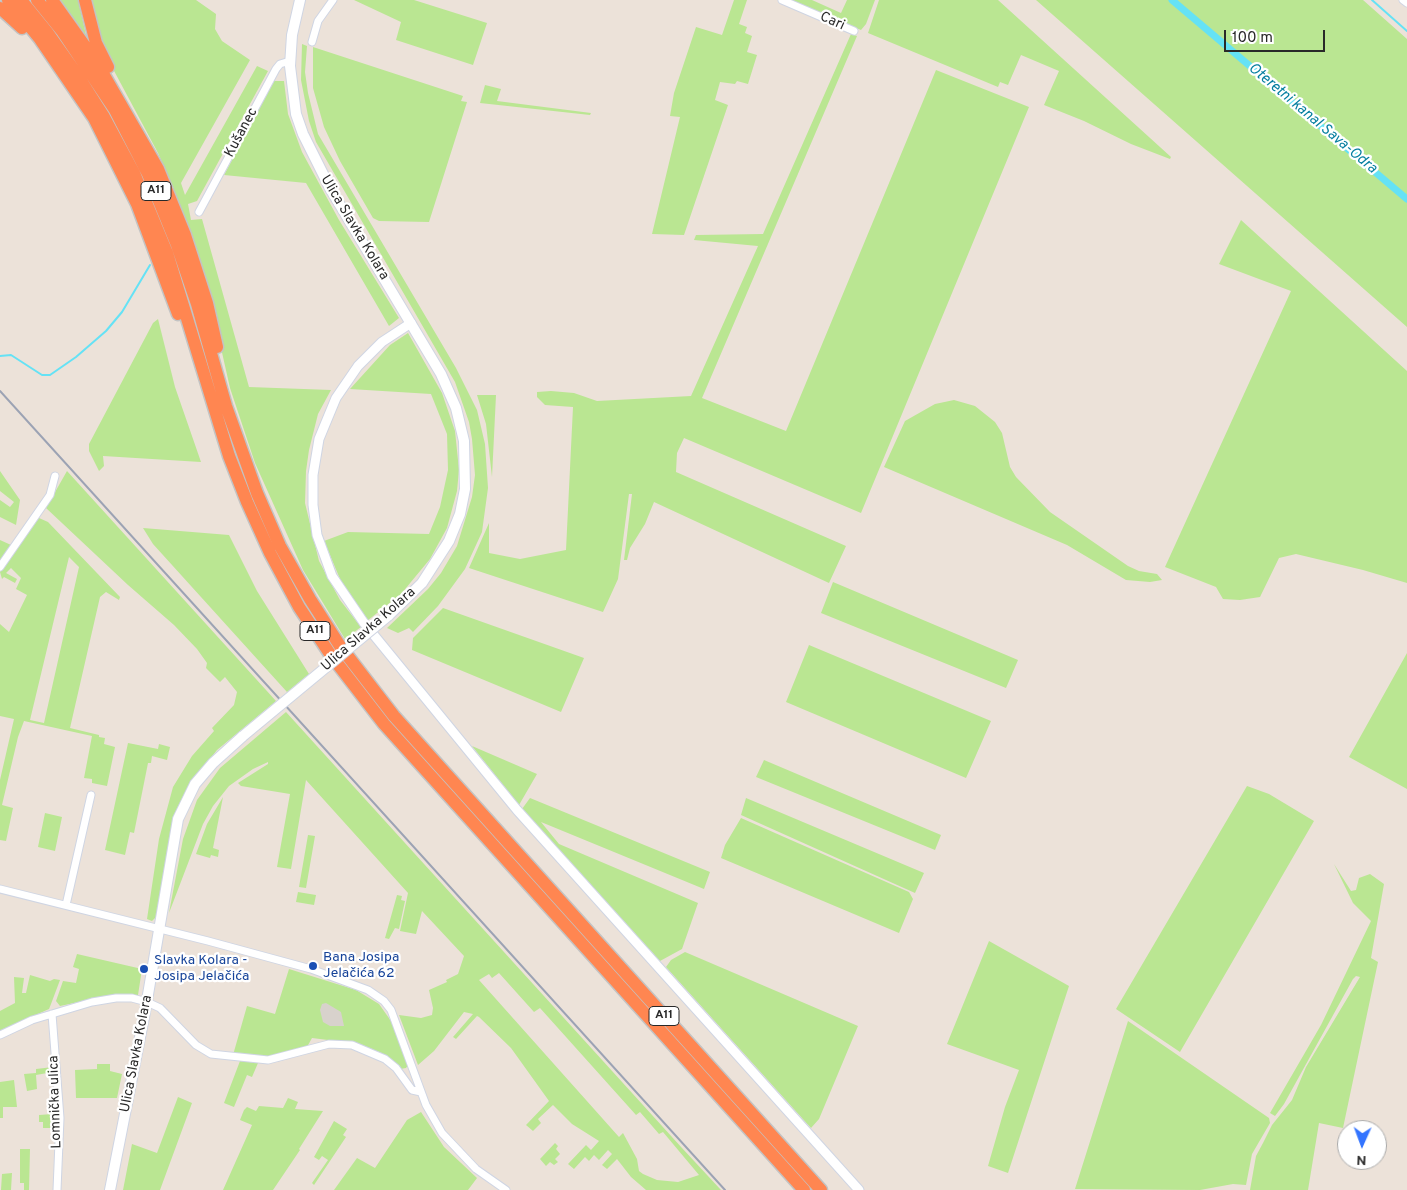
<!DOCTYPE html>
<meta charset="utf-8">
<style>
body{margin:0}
#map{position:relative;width:1407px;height:1190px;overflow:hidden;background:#ece2d9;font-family:Overpass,sans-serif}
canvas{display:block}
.north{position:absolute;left:1337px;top:1120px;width:50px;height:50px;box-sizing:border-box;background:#fff;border:1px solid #a9a9a9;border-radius:50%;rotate:182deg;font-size:14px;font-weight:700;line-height:20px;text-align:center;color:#292929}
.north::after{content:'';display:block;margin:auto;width:18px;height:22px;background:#3374ff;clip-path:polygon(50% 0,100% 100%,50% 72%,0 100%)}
.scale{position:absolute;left:1224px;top:30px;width:101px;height:22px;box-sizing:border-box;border:2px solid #292929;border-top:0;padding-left:6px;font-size:15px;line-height:18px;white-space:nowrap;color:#292929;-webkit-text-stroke:4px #fff;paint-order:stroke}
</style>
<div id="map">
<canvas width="1407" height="1190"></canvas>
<div class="north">N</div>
<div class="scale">100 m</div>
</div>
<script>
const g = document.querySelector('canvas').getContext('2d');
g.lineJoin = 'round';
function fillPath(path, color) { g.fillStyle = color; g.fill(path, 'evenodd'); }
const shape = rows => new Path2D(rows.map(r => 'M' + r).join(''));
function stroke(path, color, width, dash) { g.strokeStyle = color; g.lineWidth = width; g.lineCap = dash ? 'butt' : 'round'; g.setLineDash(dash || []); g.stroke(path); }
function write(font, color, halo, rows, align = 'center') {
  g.font = font + ' Overpass,sans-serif'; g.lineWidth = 4.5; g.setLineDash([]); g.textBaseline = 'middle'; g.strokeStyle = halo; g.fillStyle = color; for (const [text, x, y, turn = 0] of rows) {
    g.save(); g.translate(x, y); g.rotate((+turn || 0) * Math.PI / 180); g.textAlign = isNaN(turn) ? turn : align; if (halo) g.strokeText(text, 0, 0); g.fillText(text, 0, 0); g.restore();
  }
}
fillPath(shape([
 [56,0,78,0,86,35,82,36],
 [88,0,196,0,216,14,215,29,222,41,250,60,181,183,185,195,257,66,268,71,197,201,188,204,191,220,202,219,249,387,331,390,318,414,309,450,306,471,305,503,319,561,340,600,361,627,345,639,303,570,255,463,230,388,221,348,173,187,158,153,105,54],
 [354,0,414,0,487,23,473,65,396,40,401,22],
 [734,0,747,0,739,24,747,27,745,33,752,36,747,52,757,55,748,84,737,81,735,84,720,82,715,100,728,105,684,235,652,234,680,117,670,116,674,93,696,27,722,35],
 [789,0,812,0,841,13,847,0,875,0,866,24,861,30],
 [879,0,998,0,1171,157,1170,159,1131,144,1084,121,1044,105,1059,71,1021,55,1008,85,1000,82,998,87,868,33],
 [1036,0,1363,0,1407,39,1407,327],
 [851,34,857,36,702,398,786,431,936,70,1029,107,861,513,684,438,677,453,676,472,846,546,829,583,654,502,645,524,630,548,627,560,624,560,632,494,629,494,618,579,603,612,469,568,489,523,489,553,520,559,566,550,573,407,545,405,537,397,537,392,551,391,574,393,597,401,691,396,758,246,694,240,696,235,763,234],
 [302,44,307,46,305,72,308,93,318,134,456,368,477,410,485,444,488,488,482,532,465,569,438,606,413,632,409,628,398,633,387,628,428,589,441,573,457,546,472,497,475,475,472,439,469,422,455,382,316,142,309,121,301,80],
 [313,47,463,96,461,101,467,102,429,222,379,221,373,218,340,161,324,127,313,88],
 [274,81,284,81,288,114,302,152,339,220,399,318,389,326,306,183,224,175],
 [485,85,501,89,497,101,591,113,590,115,480,103],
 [1241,220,1407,371,1407,583,1363,570,1296,554,1279,558,1260,597,1240,600,1223,599,1216,587,1165,567,1291,291,1219,264],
 [158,319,175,387,201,462,103,456,104,466,99,471,89,451,89,444,153,323],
 [408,333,442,393,455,431,459,470,457,491,447,528,430,559,401,594,367,621,343,586,324,541,348,532,429,534,440,507,448,470,447,434,431,394,350,389,390,345],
 [477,395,496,395,492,477,486,424],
 [954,400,975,406,995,422,1002,433,1010,467,1016,477,1050,512,1128,566,1139,571,1157,574,1162,580,1150,582,1126,580,1067,545,884,467,905,421,935,404],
 [0,471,20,500,16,525,0,517,0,500,10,507,14,502,0,491],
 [67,471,276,701,217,750,188,787,173,822,156,917,152,921,147,919,159,839,173,787,192,756,214,731,212,728,234,705,237,692,225,677,220,682,206,668,207,663,197,649,174,625,128,585,46,508],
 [39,518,48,522,120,597,119,600,106,592,100,597,70,728,99,735,99,737,105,738,104,744,115,747,107,786,92,783,92,779,84,778,92,736,24,721,18,737,2,805,13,808,6,841,0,840,0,780,14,719,0,716,0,624,9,632,27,595,16,589,21,578,11,568,6,573,17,579,15,583,4,577,2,579,0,572],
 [69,557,79,567,44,723,30,720],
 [143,528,229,535,257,591,309,674,287,692,153,544],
 [0,540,11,545,0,560],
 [833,582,1018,660,1006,688,821,613],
 [443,608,584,658,561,712,412,650,413,638],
 [809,645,991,721,966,778,786,702],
 [1407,653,1407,789,1349,757],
 [286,712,682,1148,721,1190,646,1190,631,1177,617,1159,607,1169,602,1165,612,1154,608,1150,599,1160,594,1155,589,1161,585,1157,574,1169,568,1164,586,1145,591,1150,599,1141,572,1124,553,1105,538,1119,541,1123,533,1131,526,1125,549,1101,511,1048,479,1017,477,1016,456,1039,453,1037,473,1014,464,1012,434,1051,418,1065,399,1015,421,1018,432,1015,433,1008,429,990,447,982,446,980,458,974,464,956,422,911,416,934,400,931,408,893,306,780,291,869,277,867,290,794,241,786,238,783,268,764,268,762,253,769,229,786,213,806,203,824,169,913,183,839,197,800,220,768],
 [499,973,534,1012,540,1008,636,1115,640,1112,659,1134,663,1132,699,1175,678,1182,657,1180,643,1174,639,1171,637,1159,623,1133,619,1137,479,980,489,974,492,978],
 [128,743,158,749,159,744,170,747,167,760,152,756,151,763,148,763,134,833,130,832,125,855,105,850],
 [472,746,537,774,519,805],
 [764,760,941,835,935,850,756,777],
 [1247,786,1269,794,1314,821,1180,1052,1116,1009],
 [223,797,213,848,219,850,218,857,211,855,210,858,196,854,207,824],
 [530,798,710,872,704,889,541,822,559,844,698,903,682,949,660,961,522,809],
 [746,798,924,873,915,893,741,815],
 [45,813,62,817,55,851,38,847],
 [741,818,909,892,913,899,899,933,721,858,725,845],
 [308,835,315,836,306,888,299,887],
 [1334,864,1351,891,1356,890,1359,878,1370,874,1384,884,1371,958,1378,962,1343,1128,1319,1123,1308,1190,1250,1190,1256,1156,1263,1143,1272,1125,1292,1100,1306,1067,1360,977,1356,976,1353,979,1284,1104,1275,1116,1270,1113,1321,1025,1371,921,1353,903],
 [298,892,316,895,314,905,296,902],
 [397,895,402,896,401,900,405,901,399,929,395,928,389,939,385,938],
 [989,941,1069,986,1008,1173,988,1166,1005,1107,1019,1070,947,1044],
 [685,952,858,1026,819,1119,811,1128,666,967,671,960],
 [77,954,142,969,138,995,107,996,60,1006,56,1001,63,981,76,983,79,969,73,967],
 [289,969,356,990,379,1004,391,1021,408,1065,406,1068,400,1069,381,1053,360,1044,312,1038,307,1047,273,1057,233,1055,247,1006,275,1014],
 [30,975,50,981,54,979,60,980,51,1004,49,1009,0,1031,0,1011,15,1003,14,977,24,978,22,993,26,993],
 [1128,1021,1269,1118,1270,1123,1252,1154,1246,1185,1233,1184,1200,1190,1075,1189],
 [240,1061,258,1063,252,1077,247,1075,234,1107,224,1103],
 [97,1064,110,1064,110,1071,122,1074,117,1098,76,1098,75,1070,97,1069],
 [53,1067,53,1072,36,1075,37,1089,27,1091,24,1074,36,1073,36,1069],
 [14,1080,17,1107,3,1107,3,1118,0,1118,0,1082],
 [178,1097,192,1103,160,1190,123,1190,132,1144,157,1153],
 [288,1098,298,1102,295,1109,323,1111,299,1149,300,1150,273,1190,223,1190,252,1125,240,1120,244,1110,247,1107,256,1111,259,1106,283,1108],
 [421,1112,444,1147,477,1178,468,1190,334,1190,357,1158,375,1168,407,1120],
 [53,1114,53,1128,43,1128,43,1122,39,1122,39,1115],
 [334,1121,347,1129,343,1135,346,1137,314,1185,312,1183,328,1160,322,1156,319,1160,314,1157],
 [555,1143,558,1146,556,1149,560,1154,555,1159,558,1162,554,1165,550,1162,546,1166,540,1159],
 [20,1149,30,1149,29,1190,24,1190,24,1183,20,1183],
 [12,1173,11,1190,1,1190,2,1174]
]), '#bae692');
fillPath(shape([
 [326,1003,341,1012,344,1026,330,1026,323,1022,320,1010,322,1004]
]), '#d8d2cc');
stroke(shape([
 [1372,0,1407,31],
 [0,356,11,355,42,375,50,375,76,357,106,331,122,312,150,265]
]), '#65e2f5', 2);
stroke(shape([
 [1172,0,1407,199]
]), '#65e2f5', 7);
const minor = shape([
 [782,0,854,31],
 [1403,0,1407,3],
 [312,42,318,21,333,0],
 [199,212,276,69,280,64,290,61],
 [0,567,50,495,55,476],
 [0,889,208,941,311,969,368,990,384,1001,391,1010,426,1105,442,1133,476,1169,506,1190],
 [66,905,91,795],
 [52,1014,60,1118,57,1190],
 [0,1035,32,1020,92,1002,116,998,132,998,147,1002,160,1008,196,1045,211,1054,268,1060,329,1044,352,1045,385,1059,396,1068,412,1090,421,1092]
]);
const tertiary = shape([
 [411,323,382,342,358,366,336,398,319,439,313,475,313,505,317,535,332,576,364,623,517,810,859,1190]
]);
const secondary = shape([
 [300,0,292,35,290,66,296,114,303,134,331,190,441,374,456,408,464,441,465,489,460,514,449,541,422,583,388,616],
 [110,1190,145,1012,178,819,195,784,213,763,243,736]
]);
const motorway = shape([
 [8,0,40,39,94,118,137,204,178,314],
 [21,0,47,32,78,76,104,117,134,173,167,253,229,456,247,502,270,553,299,607,330,654,384,724,804,1190],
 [37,0,62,31,115,110,148,174,177,245,197,304,226,406,257,493,280,546,310,599,340,646,394,716,821,1190],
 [52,0,97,63,158,169,185,235,207,303,217,347],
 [85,0,96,43,108,67],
 [0,8,22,28]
]);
stroke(minor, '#cfd5e3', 9);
stroke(tertiary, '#cfd5e3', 11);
stroke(secondary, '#cfd5e3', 12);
stroke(motorway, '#c3c3c3', 15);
stroke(minor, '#fff', 7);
stroke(tertiary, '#fff', 9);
stroke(secondary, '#fff', 10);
stroke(motorway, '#ff8651', 12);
stroke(shape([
 [0,391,725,1190]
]), '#9ca3b4', 2);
const secondaryBridge = shape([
 [243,736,388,616]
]);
stroke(secondaryBridge, '#cfd5e3', 12, []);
stroke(secondaryBridge, '#fff', 10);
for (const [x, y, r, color] of [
 [313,966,5,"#1a4fb4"],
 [144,969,5,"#1a4fb4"]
]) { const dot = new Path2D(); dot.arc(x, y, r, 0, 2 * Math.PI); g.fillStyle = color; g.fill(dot); stroke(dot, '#fff', 2); }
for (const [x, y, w] of [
 [156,191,30],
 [315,631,30],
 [664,1016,30]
]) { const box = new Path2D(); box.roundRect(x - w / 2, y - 9.5, w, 19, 4); g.fillStyle = '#fff'; g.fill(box); stroke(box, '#292929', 1); }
write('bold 12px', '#292929', null, [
 ["A11",156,191],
 ["A11",315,631],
 ["A11",664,1016]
]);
write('14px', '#292929', '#fff', [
 ["Cari",832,22,24],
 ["Kušanec",242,133,-62],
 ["Ulica Slavka Kolara",354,228,59],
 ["Ulica Slavka Kolara",369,630,-41],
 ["Ulica Slavka Kolara",137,1054,-79],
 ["Lomnička ulica",56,1102,-92]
]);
write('14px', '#164399', '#fff', [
 ["Bana Josipa",323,958],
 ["Jelačića 62",323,974],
 ["Slavka Kolara -",154,961],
 ["Josipa Jelačića",154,977]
], 'left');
write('italic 15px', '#067fa0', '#fff', [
 ["Oteretni kanal Sava-Odra",1312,119,40]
]);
</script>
